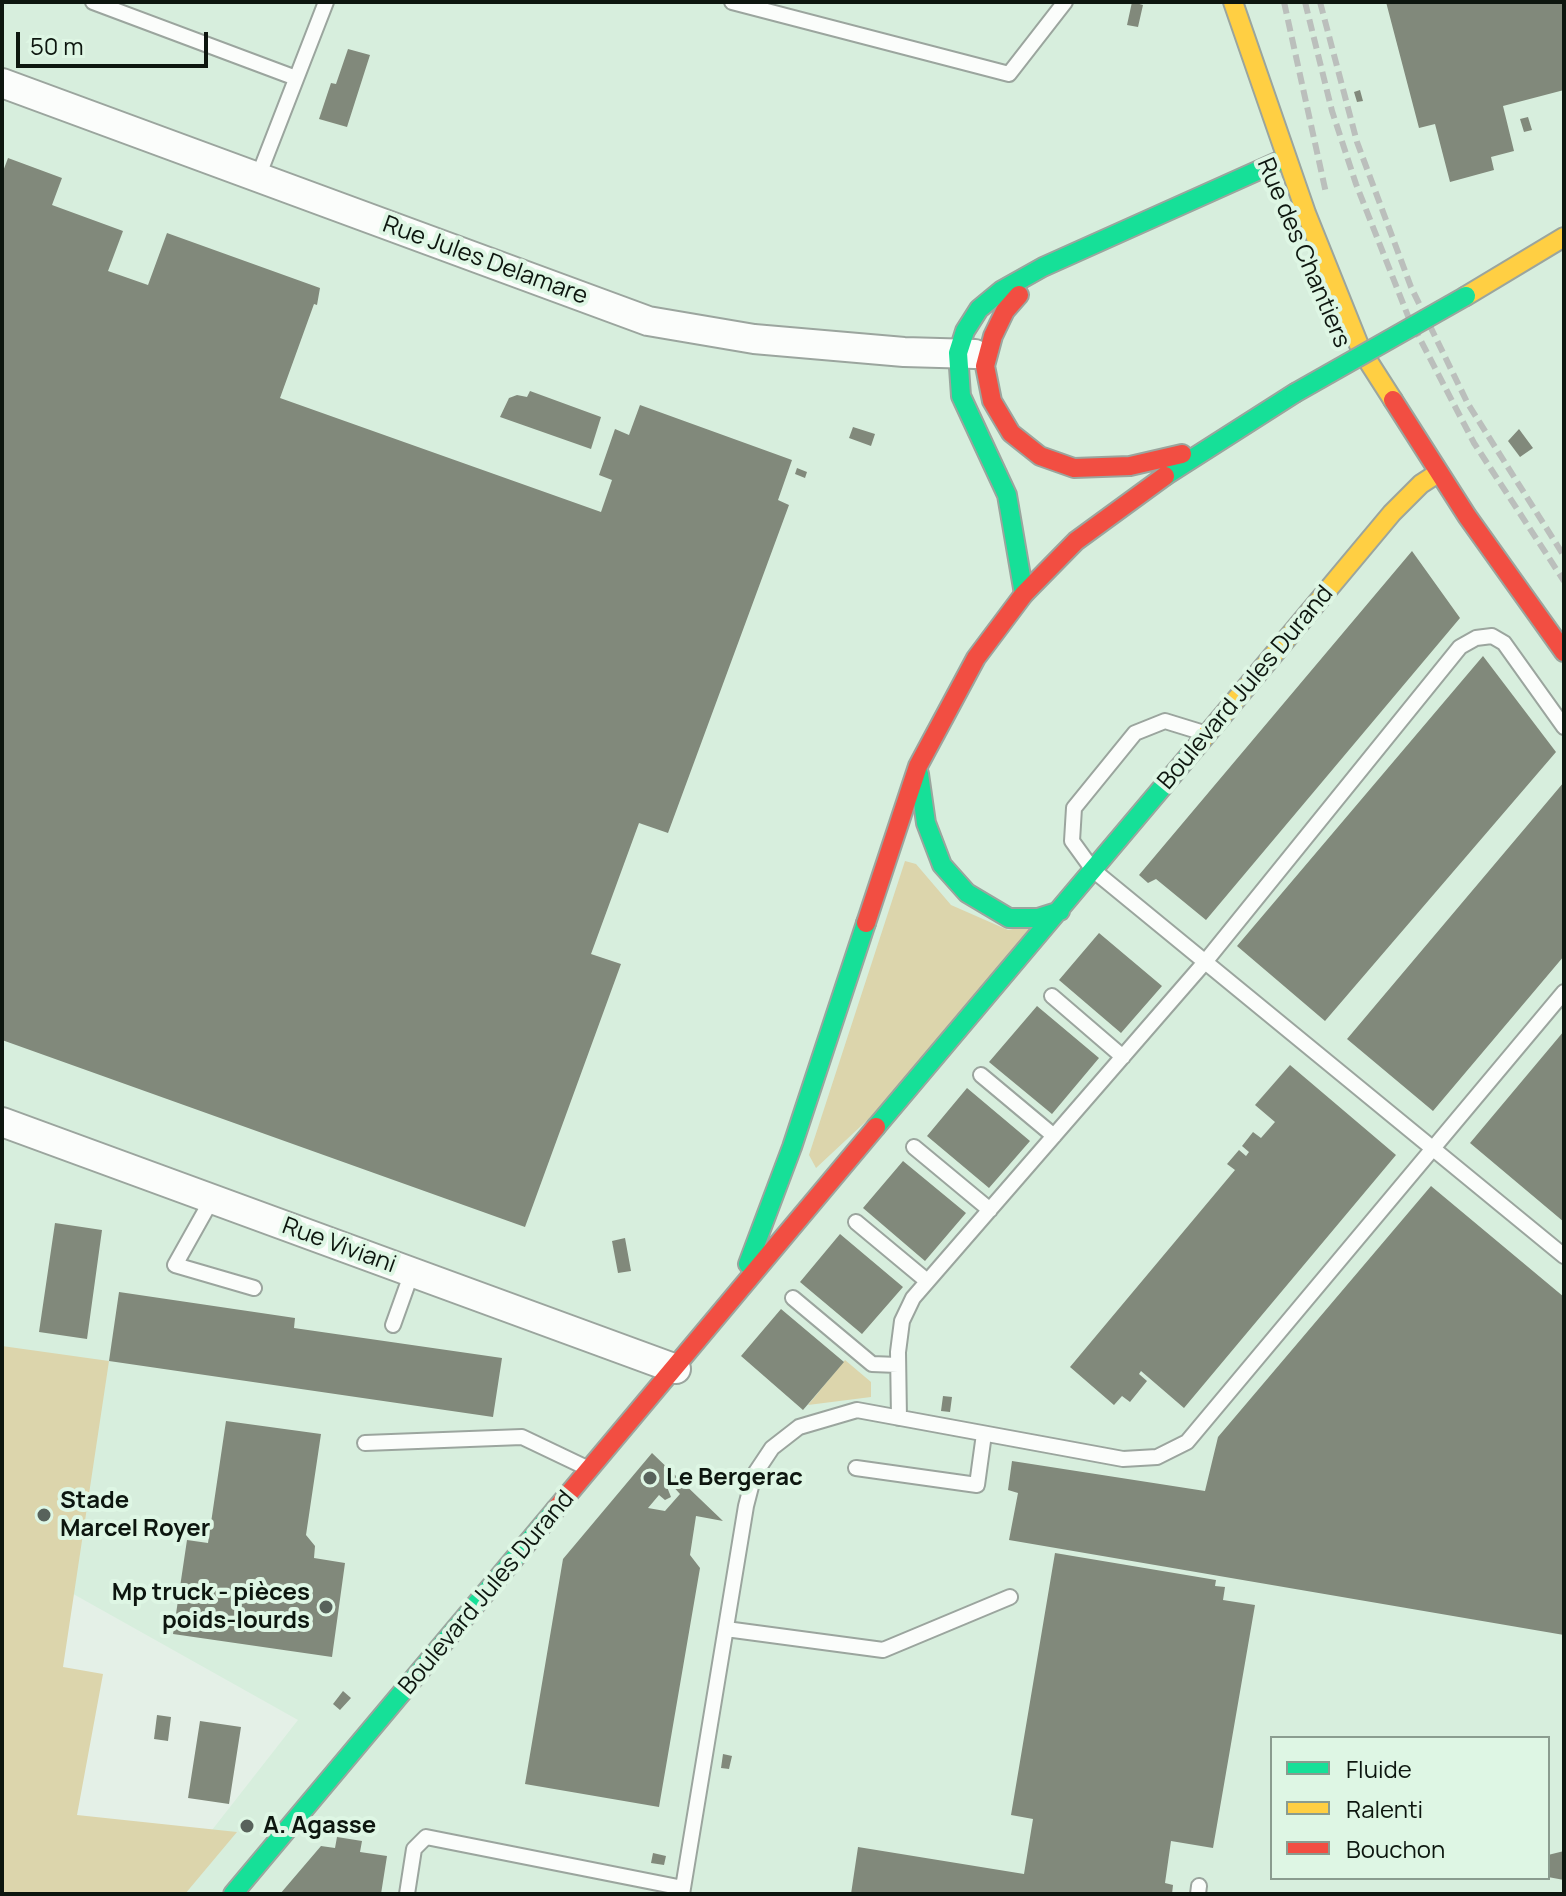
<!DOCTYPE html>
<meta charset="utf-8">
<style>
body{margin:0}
#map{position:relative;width:1566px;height:1896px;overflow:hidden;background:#e4f0e7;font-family:Manrope,sans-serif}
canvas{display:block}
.frame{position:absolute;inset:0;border:4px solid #0d160f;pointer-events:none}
.legend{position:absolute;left:1270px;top:1736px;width:280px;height:144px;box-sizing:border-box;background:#def6e4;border:2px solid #8a9c8f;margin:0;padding:10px 14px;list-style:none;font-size:24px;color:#0d160f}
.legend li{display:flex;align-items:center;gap:16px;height:40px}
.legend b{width:40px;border:2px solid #8a9c8f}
.scale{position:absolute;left:16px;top:32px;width:192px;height:36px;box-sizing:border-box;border:4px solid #0d160f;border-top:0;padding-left:10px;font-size:24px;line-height:28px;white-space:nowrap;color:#0d160f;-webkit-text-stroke:6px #def6e4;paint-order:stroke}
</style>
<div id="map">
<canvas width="1566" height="1896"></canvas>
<div class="frame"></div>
<ul class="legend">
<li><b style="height:10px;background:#16e098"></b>Fluide</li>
<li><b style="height:10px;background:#ffcf43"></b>Ralenti</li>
<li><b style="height:10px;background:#f24e42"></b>Bouchon</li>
</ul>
<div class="scale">50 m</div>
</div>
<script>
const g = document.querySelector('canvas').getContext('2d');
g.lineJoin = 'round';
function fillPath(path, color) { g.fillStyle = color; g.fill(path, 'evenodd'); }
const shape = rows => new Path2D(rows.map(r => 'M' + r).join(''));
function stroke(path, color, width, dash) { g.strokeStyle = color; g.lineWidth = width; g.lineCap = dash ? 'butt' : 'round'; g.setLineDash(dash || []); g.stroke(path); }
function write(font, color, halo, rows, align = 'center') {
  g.font = font + ' Manrope,sans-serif'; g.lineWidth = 8; g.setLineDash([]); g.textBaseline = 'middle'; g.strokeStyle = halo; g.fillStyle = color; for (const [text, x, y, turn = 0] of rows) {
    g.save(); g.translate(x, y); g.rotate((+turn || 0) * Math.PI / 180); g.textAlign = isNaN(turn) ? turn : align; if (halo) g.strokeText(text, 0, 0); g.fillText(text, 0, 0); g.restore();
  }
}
fillPath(shape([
 [2,2,1564,2,1564,1894,162,1894,298,1720,2,1554],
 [1272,1738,1548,1738,1548,1878,1272,1878]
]), '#d7eedd');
fillPath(shape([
 [905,861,916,864,951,905,1008,930,1045,922,905,1085,816,1168,809,1155],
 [2,1346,109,1361,63,1667,103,1674,77,1815,237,1832,185,1894,2,1894],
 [845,1360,871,1382,871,1397,808,1405]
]), '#dcd5ac');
fillPath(shape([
 [1132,2,1143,5,1138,27,1127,25],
 [1386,2,1564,2,1564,90,1503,106,1514,151,1491,157,1494,170,1450,182,1435,124,1419,128],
 [348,49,370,55,347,127,319,119,331,83,336,84],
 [1360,90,1363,101,1357,102,1354,92],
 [1528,117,1532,130,1524,132,1520,119],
 [8,158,62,178,52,205,123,231,108,271,148,285,167,233,320,288,317,305,314,304,280,398,601,512,612,480,599,475,615,429,629,435,640,405,792,460,778,500,789,505,668,833,639,823,591,954,621,964,525,1227,2,1040,2,174],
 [530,391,601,417,591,449,500,417,509,398,517,395,527,397],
 [853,427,875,434,871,446,849,438],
 [1519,429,1533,448,1520,457,1508,441],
 [797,468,807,472,805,478,795,474],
 [1412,551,1460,618,1206,920,1156,879,1148,883,1139,875],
 [1483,656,1556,752,1325,1021,1237,946],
 [1564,782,1564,956,1433,1111,1347,1039],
 [1099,933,1162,986,1121,1033,1059,980],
 [1037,1006,1099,1058,1052,1114,989,1062],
 [1564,1031,1564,1222,1470,1143],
 [1290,1065,1396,1155,1184,1408,1141,1371,1139,1374,1147,1381,1130,1402,1122,1396,1114,1405,1070,1367,1235,1170,1227,1164,1239,1150,1246,1156,1249,1152,1242,1146,1253,1132,1261,1138,1275,1122,1255,1105],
 [967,1088,1030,1141,989,1188,927,1136],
 [903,1161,966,1213,925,1261,863,1208],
 [1431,1186,1564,1297,1564,1635,1009,1540,1018,1493,1008,1490,1012,1461,1205,1491,1218,1437],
 [55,1223,102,1230,87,1339,39,1332],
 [840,1234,903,1287,862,1334,800,1282],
 [625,1238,631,1271,618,1273,612,1241],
 [119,1292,295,1318,294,1328,502,1358,493,1417,109,1361],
 [781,1309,844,1362,803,1410,741,1356],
 [943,1396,952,1397,950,1412,941,1411],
 [226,1421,321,1434,306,1535,315,1546,314,1558,345,1563,332,1657,173,1634,187,1540,208,1543],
 [652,1453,723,1521,696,1516,690,1555,700,1568,659,1807,525,1784,563,1559],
 [670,1483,680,1494,665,1511,648,1508,659,1495,665,1500,671,1497,667,1487],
 [1055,1553,1216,1580,1215,1586,1225,1587,1223,1600,1255,1605,1213,1848,1171,1841,1165,1883,1173,1885,1172,1894,851,1894,858,1847,1024,1874,1033,1819,1011,1815],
 [343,1691,351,1698,340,1710,333,1704],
 [157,1715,171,1717,168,1741,154,1739],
 [200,1721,241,1727,229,1804,188,1798],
 [723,1754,732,1756,729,1769,721,1768],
 [337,1837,362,1841,360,1852,387,1856,381,1894,280,1894,321,1846,335,1848],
 [1564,1851,1564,1880,1548,1877,1548,1855],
 [653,1853,666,1856,664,1865,651,1863]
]), '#81897b');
const lane = shape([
 [93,2,296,78],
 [732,2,1009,74,1065,2],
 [258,177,326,2],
 [1204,733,1165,721,1135,733,1074,808,1072,841,1093,870,1564,1256],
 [1052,996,1123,1057],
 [981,1075,1054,1136],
 [914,1147,990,1210],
 [212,1199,175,1265,254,1288],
 [856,1222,927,1281],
 [793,1298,872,1364,898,1365],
 [393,1325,412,1272],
 [899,1418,898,1352,902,1321,913,1298,1205,962,1460,647,1476,638,1492,636,1504,643,1564,727],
 [365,1443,522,1437,587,1468],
 [856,1468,977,1485,984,1434],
 [726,1629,883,1650,1010,1597],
 [407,1894,414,1849,426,1837,683,1888],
 [682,1894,746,1506,754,1475,772,1448,799,1427,857,1410,1123,1459,1157,1457,1187,1442,1564,992],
 [1198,1894,1199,1886]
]);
const street = shape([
 [2,83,648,321,754,339,904,352,975,354],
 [2,1122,676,1369]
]);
const fast = shape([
 [1165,476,1295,393],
 [1024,594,1007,495,961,396,958,353,965,331,979,309,1002,290,1043,267,1286,158],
 [919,774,926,823,942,865,967,893,1009,918,1038,918,1060,911],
 [876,1127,1198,745],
 [748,1264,792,1147,866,923],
 [233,1894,555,1510]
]);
const slow = shape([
 [1233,2,1306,213,1361,350,1393,400],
 [1466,296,1564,237],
 [1198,745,1392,513,1421,484,1438,473]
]);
const jam = shape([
 [1019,295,1005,311,993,336,985,366,992,401,1011,433,1040,456,1074,468,1130,466,1182,454],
 [1393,400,1467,516,1564,652],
 [866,923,918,766,976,658,1024,594,1076,541,1165,476],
 [555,1510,876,1127]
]);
stroke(lane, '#9ba59e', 18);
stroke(street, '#9ba59e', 32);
stroke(fast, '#9ba59e', 22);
stroke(slow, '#9ba59e', 22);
stroke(jam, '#9ba59e', 22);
stroke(lane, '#fbfdfb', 14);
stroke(street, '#fbfdfb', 28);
stroke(fast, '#16e098', 18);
stroke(slow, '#ffcf43', 18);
stroke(jam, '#f24e42', 18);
stroke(shape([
 [1284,2,1326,193],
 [1305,2,1332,111,1356,184,1408,316,1474,443,1564,581],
 [1320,2,1357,142,1411,287,1468,404,1564,556]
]), '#bbbfbc', 6, [12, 6]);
const fastBridge = shape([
 [1295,393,1466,296]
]);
stroke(fastBridge, '#9ba59e', 22, []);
stroke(fastBridge, '#16e098', 18);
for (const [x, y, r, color] of [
 [650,1478,8,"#58625b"],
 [44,1515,8,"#58625b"],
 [326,1607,8,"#58625b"],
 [247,1826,8,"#58625b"]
]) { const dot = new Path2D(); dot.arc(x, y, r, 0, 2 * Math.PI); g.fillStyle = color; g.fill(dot); stroke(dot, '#def6e4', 3); }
write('24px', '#0d160f', '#def6e4', [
 ["Rue des Chantiers",1303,253,67],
 ["Rue Jules Delamare",485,261,20],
 ["Boulevard Jules Durand",1246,688,-50],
 ["Rue Viviani",339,1246,20],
 ["Boulevard Jules Durand",487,1593,-50]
]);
write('bold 24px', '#0d160f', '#def6e4', [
 ["Le Bergerac",666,1478],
 ["Stade",60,1501],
 ["Marcel Royer",60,1529],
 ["Mp truck - pièces",310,1593,"right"],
 ["poids-lourds",310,1621,"right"],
 ["A. Agasse",263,1826]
], 'left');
</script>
